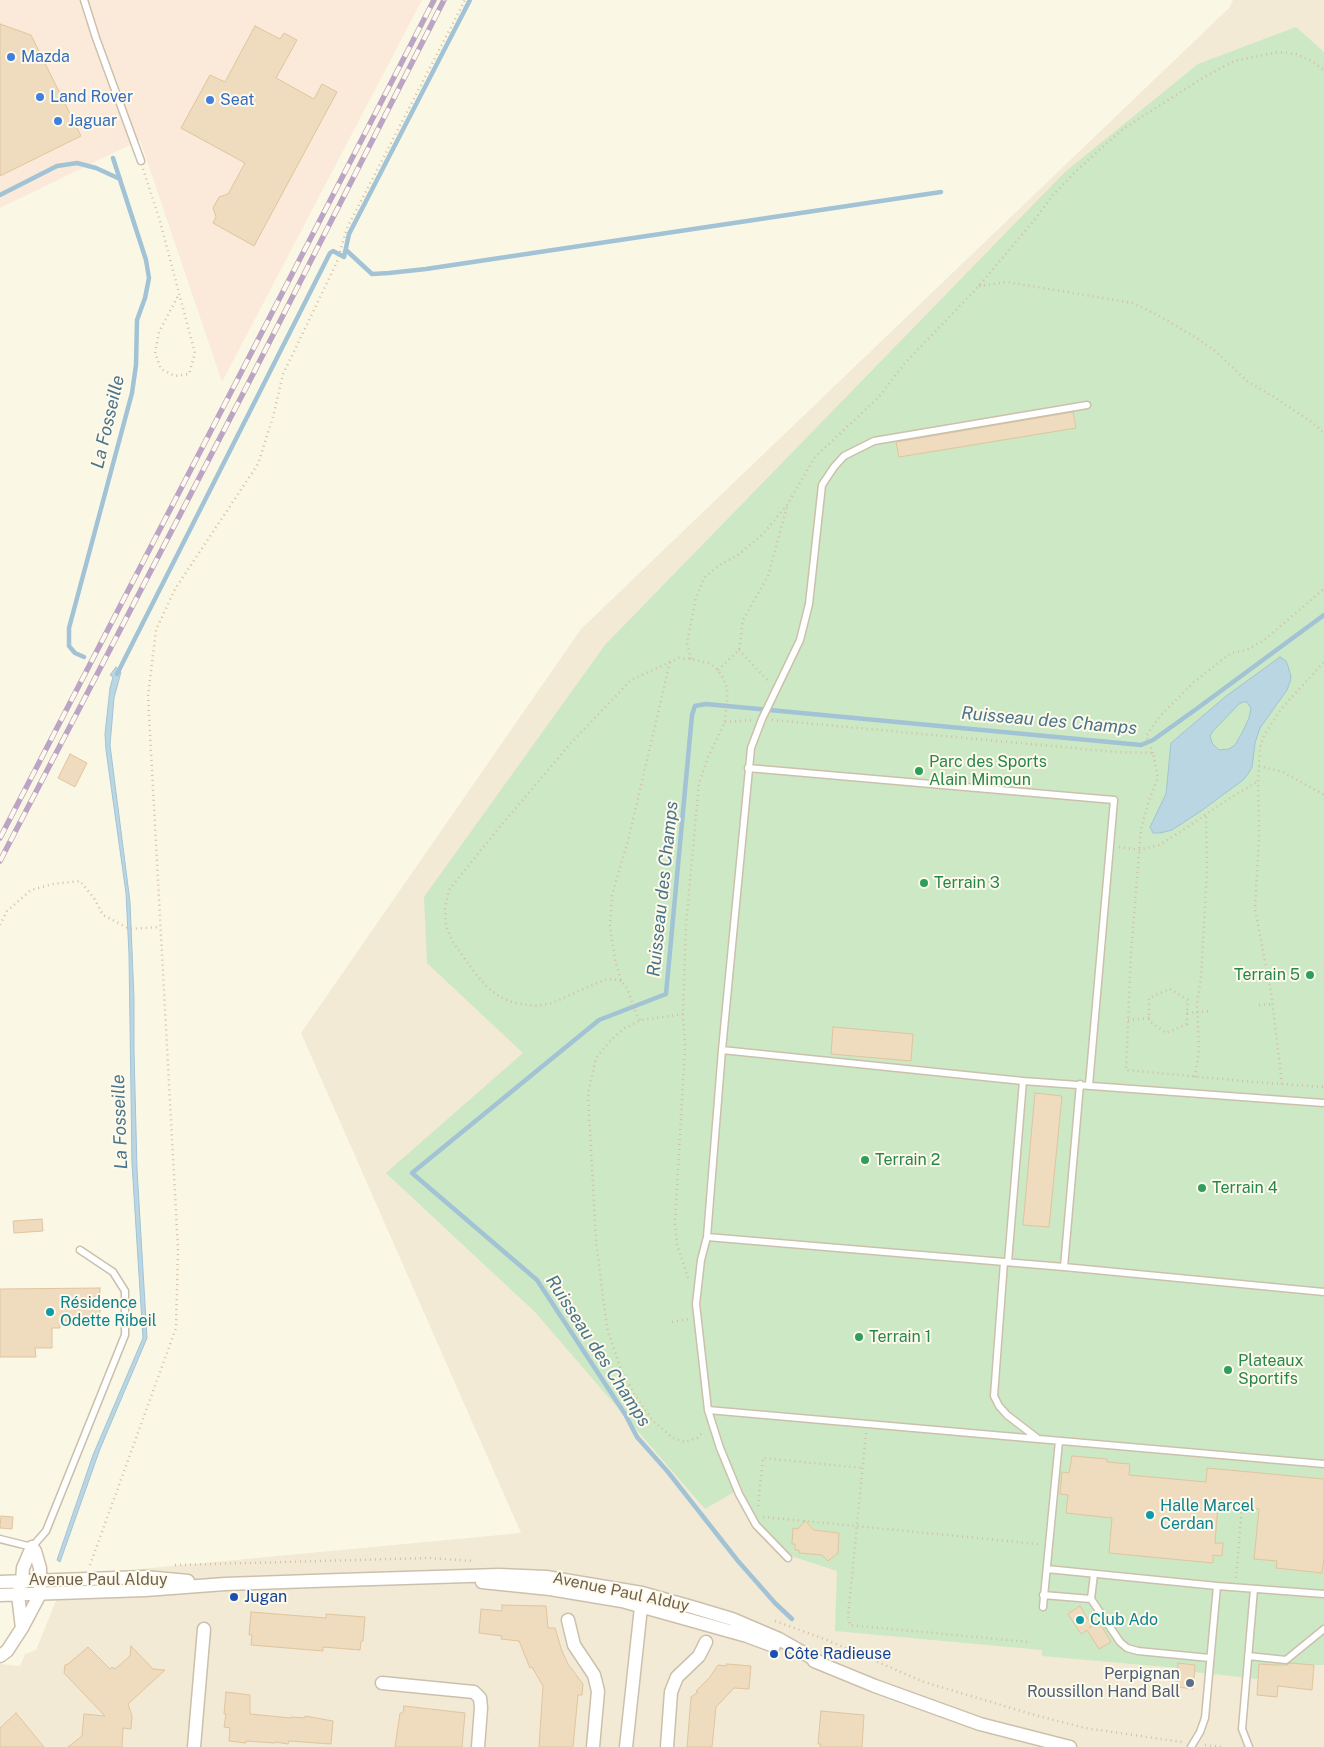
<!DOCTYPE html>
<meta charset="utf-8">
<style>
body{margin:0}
canvas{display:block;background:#fbf7e5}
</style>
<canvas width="1324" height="1747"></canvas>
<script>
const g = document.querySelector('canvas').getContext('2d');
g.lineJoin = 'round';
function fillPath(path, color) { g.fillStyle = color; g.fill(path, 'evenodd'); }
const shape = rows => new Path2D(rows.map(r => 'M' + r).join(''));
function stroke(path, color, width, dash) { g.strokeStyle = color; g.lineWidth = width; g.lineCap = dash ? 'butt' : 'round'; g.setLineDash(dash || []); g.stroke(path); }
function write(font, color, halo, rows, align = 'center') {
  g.font = font + ' "Public Sans",sans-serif'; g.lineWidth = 4; g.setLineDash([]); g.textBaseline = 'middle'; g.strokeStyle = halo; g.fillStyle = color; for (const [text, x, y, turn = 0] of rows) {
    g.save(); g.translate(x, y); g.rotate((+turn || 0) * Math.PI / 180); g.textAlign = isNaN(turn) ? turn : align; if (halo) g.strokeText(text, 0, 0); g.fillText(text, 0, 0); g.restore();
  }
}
fillPath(shape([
 [1233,0,1324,0,1324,1747,0,1747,0,1664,20,1666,25,1654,36,1650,66,1576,521,1533,301,1033,581,629,1230,7]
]), '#f2ead4');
fillPath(shape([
 [0,0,422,0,222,382,140,140,0,208]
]), '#fbead9');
fillPath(shape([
 [1296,27,1324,52,1324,1665,1314,1665,1312,1690,1278,1686,1277,1697,1257,1695,1258,1679,1195,1672,1193,1689,1177,1687,1178,1668,1042,1656,1042,1650,835,1631,837,1571,791,1556,745,1514,734,1492,705,1509,535,1312,386,1173,523,1053,427,963,424,897,605,645,1065,172,1198,64]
]), '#cce8c4');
const water = shape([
 [1280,657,1286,661,1288,666,1291,677,1290,682,1287,690,1260,728,1255,743,1252,767,1248,774,1243,780,1201,811,1172,830,1160,833,1153,833,1150,827,1166,794,1171,743,1225,697,1280,657],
 [1243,702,1247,702,1251,708,1249,718,1242,733,1235,745,1229,749,1219,750,1212,743,1210,736,1213,731,1239,704,1243,702],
 [116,667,121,672,114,698,110,745,130,902,134,999,134,1051,137,1169,147,1338,100,1449,60,1562,57,1560,93,1455,143,1338,132,1164,129,954,126,893,106,750,105,734,110,688,113,677,110,675,116,667]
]);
fillPath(water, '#bbd6e3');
stroke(water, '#a1c3d5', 1);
stroke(shape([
 [0,195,57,166,77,163,96,168,120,179],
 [346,250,372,274,389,273,426,269,941,192],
 [84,657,75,653,69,646,69,628,132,393,136,365,137,320,145,298,149,278,146,260,113,158],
 [117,674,330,253,333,251,344,257,349,234,470,0],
 [792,1619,775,1603,738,1561,668,1472,637,1437,625,1414,537,1280,412,1173,599,1020,666,994,692,715,695,706,706,704,1141,745,1153,740,1195,710,1324,615]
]), '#a1c3d5', 4.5);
const building = shape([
 [0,24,31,35,81,136,0,176,0,24],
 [255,26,280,39,284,33,297,40,276,78,314,99,322,84,337,92,254,246,213,223,216,217,213,208,219,197,228,194,245,163,181,128,210,75,225,82,255,26],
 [1073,412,1076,428,899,457,896,442,1073,412],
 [70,754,87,763,75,787,58,778,70,754],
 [833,1027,913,1034,911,1061,831,1054,833,1027],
 [1035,1093,1062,1096,1049,1227,1023,1225,1035,1093],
 [42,1219,43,1231,14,1233,13,1221,42,1219],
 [100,1288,100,1321,60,1321,60,1328,52,1328,52,1348,35,1348,36,1357,0,1357,0,1289,100,1288],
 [1072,1456,1107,1459,1107,1462,1130,1464,1129,1475,1206,1482,1207,1468,1324,1479,1324,1557,1322,1573,1276,1568,1277,1561,1254,1559,1259,1509,1218,1504,1215,1543,1223,1543,1222,1556,1213,1555,1213,1563,1109,1553,1112,1518,1066,1513,1068,1495,1060,1494,1062,1472,1069,1473,1072,1456],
 [1,1516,13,1517,12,1529,0,1528,1,1516],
 [805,1521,814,1530,839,1533,838,1553,828,1561,822,1555,799,1553,799,1550,795,1550,795,1544,792,1544,793,1528,798,1529,805,1521],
 [502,1605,546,1606,548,1628,555,1628,562,1651,568,1664,583,1684,582,1695,578,1695,573,1747,539,1747,543,1686,532,1667,530,1668,519,1641,501,1639,502,1636,479,1633,481,1609,502,1611,502,1605],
 [1080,1606,1092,1626,1089,1628,1099,1622,1111,1642,1099,1649,1087,1630,1081,1634,1068,1614,1080,1606],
 [251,1612,326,1618,326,1614,365,1617,363,1641,361,1641,360,1650,323,1647,323,1651,251,1645,252,1635,249,1635,251,1612],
 [131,1646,153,1669,165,1670,128,1704,132,1716,131,1729,123,1728,122,1747,68,1747,82,1736,84,1714,105,1716,64,1673,65,1665,68,1664,88,1647,110,1669,112,1667,115,1669,130,1656,131,1646],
 [1178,1663,1195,1665,1193,1689,1177,1687,1178,1663],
 [1290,1663,1314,1665,1312,1690,1278,1686,1277,1697,1257,1695,1259,1664,1276,1665,1287,1665,1290,1663],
 [727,1664,751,1666,749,1689,734,1688,716,1707,712,1747,687,1747,691,1697,698,1692,696,1691,710,1677,718,1665,727,1666,727,1664],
 [226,1692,250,1695,250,1714,291,1718,291,1717,305,1718,305,1716,333,1721,331,1744,289,1741,288,1744,275,1742,275,1743,246,1741,246,1743,229,1741,230,1728,224,1727,226,1714,224,1714,226,1692],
 [404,1706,465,1713,462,1747,395,1747,400,1713,403,1713,404,1706],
 [821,1711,864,1715,862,1747,820,1747,821,1744,818,1744,821,1711],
 [16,1713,44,1747,0,1747,0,1728,16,1713]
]);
fillPath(building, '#efdbbe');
stroke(building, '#e0c59f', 1);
const service = shape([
 [84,0,96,38,141,161],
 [748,768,1114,800,1089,1085],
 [722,1050,1023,1081,1324,1103],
 [707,1237,1064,1267,1324,1292],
 [1004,1262,994,1396,999,1406,1007,1415,1037,1438],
 [1008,1262,1023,1081],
 [1064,1267,1080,1084],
 [708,1410,1324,1464],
 [0,1539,32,1547,46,1531,125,1335,125,1291,113,1272,80,1250],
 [788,1558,756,1525,739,1494,720,1448,708,1410,696,1304,701,1260,707,1237,722,1050,751,748,762,719,800,640,809,604,822,485,834,467,844,456,874,441,1087,405],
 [1047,1569,1217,1586,1324,1594],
 [1094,1574,1091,1599,1120,1642,1127,1648,1138,1651,1210,1658],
 [1043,1595,1091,1599],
 [1043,1607,1059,1441],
 [1248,1656,1286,1660,1324,1629],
 [1191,1747,1200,1732,1205,1718,1217,1586],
 [1249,1747,1242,1729,1254,1589]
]);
const minor = shape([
 [0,1582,145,1577,188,1581],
 [482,1582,550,1589,622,1601,747,1636,774,1646],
 [0,1595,145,1590,225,1584,341,1580,499,1575,546,1577,642,1593,692,1607,732,1619,779,1639,821,1663],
 [568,1620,574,1645,594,1675,598,1691,593,1747],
 [22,1628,18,1595,22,1581,23,1568,32,1547],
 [0,1656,7,1651,22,1628,40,1594,40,1568,35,1551,32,1547],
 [814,1661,875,1686,980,1724,1070,1747],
 [382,1683,474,1692,480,1698,481,1708,478,1747],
 [194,1747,204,1629],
 [626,1747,642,1598],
 [667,1747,671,1692,677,1677,699,1656,706,1642]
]);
stroke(service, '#ccc0ac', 9);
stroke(minor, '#ccc0ac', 15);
stroke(shape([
 [143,169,159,218,195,353,189,374,175,376,161,369,155,353,159,332,179,294],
 [979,286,1007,282,1133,303,1159,316,1195,337,1214,350,1248,382,1274,397,1313,423,1324,433],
 [739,650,769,682],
 [691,659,687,643,696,598,704,578,718,566,738,555,762,535,787,505,815,457,878,398,905,363,978,287,1036,218,1053,195,1076,171,1123,129,1201,79,1234,61,1278,52,1296,54,1312,61,1324,70],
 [718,670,739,650,743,620,768,576,787,507],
 [772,720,1116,752,1153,753,1158,778,1149,800,1141,829,1131,952,1126,1070,1265,1083,1282,1084,1271,992,1255,909,1259,837,1258,782,1260,748,1264,735,1281,709,1324,662],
 [725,722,751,720],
 [1153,753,1146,736,1160,716,1194,682,1231,653,1246,650,1263,641,1324,589],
 [1259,766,1283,772,1324,795],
 [1119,847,1140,850,1159,845,1180,832,1230,798,1257,782],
 [0,925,7,911,31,890,53,884,80,881,94,898,103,915,130,929,159,927],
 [621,981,613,979,604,980,552,1003,537,1006,514,1003,500,997,487,987,475,973,453,942,446,926,445,908,449,890,498,829,571,743,631,680,679,658,691,659,709,663,718,670,723,678,727,688,727,699,725,722,708,757,699,783,686,925,683,1014,685,1047,675,1223,677,1244,688,1278],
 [1170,989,1188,1000,1187,1013,1187,1024,1166,1033,1149,1021,1149,998,1170,989],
 [1259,1005,1272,1004],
 [1187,1013,1212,1011],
 [683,1014,641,1020,625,1028,611,1040,596,1058,588,1094,596,1241,607,1328,620,1367,634,1394,653,1421,673,1438,685,1442,697,1438,703,1432],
 [640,1020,636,1013,627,988,621,981,615,959,610,926,612,895,628,841,670,662],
 [1128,1020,1149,1018],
 [1195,1077,1199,1050,1197,1004,1201,977,1207,871,1206,814],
 [1282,1084,1324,1087],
 [672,1322,689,1319],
 [866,1433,848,1616,850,1625,1029,1642],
 [758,1506,763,1458,863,1468],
 [763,1517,1038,1544],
 [90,1565,176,1328,178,1249,148,696,156,630,175,589,258,464,273,417,283,374,337,262,347,228,465,0],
 [175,1565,429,1558,474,1561],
 [1236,1578,1242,1507],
 [775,1621,827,1640,924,1682,1031,1714,1085,1728,1182,1742],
 [1205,1745,1221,1747]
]), '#d4bfa1', 2.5, [1, 4]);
stroke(service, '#fff', 6);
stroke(minor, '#fff', 12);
const rail = shape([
 [0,838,434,0],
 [0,861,249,382,444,0]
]);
stroke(rail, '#bba4c4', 5.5);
stroke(rail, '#fefaeb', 4, [11]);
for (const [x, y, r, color] of [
 [11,57,5,"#3f7fe0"],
 [40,97,5,"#3f7fe0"],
 [210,100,5,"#3f7fe0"],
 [58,121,5,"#3f7fe0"],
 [919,771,5,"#2e9e5b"],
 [924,883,5,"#2e9e5b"],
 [1310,975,5,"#2e9e5b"],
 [865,1160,5,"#2e9e5b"],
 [1202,1188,5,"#2e9e5b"],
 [50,1312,5,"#0f9aa8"],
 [859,1337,5,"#2e9e5b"],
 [1228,1370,5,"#2e9e5b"],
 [1150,1515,5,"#0f9aa8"],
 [234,1597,5,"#1a4fb4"],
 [1080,1620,5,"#0f9aa8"],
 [774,1654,5,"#1a4fb4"],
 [1190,1683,5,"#5c6f8a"]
]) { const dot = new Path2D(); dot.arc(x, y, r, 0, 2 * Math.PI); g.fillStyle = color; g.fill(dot); stroke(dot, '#fefaeb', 2); }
write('16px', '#366cbe', '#fefaeb', [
 ["Mazda",21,57],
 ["Land Rover",50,97],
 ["Seat",220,100],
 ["Jaguar",68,121]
], 'left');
write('16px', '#27864d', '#fefaeb', [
 ["Parc des Sports",929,762],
 ["Alain Mimoun",929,780],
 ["Terrain 3",934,883],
 ["Terrain 5",1300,975,"right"],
 ["Terrain 2",875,1160],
 ["Terrain 4",1212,1188],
 ["Terrain 1",869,1337],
 ["Plateaux",1238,1361],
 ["Sportifs",1238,1379]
], 'left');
write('16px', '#0d838f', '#fefaeb', [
 ["Résidence",60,1303],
 ["Odette Ribeil",60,1321],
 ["Halle Marcel",1160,1506],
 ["Cerdan",1160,1524],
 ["Club Ado",1090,1620]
], 'left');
write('16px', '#72614c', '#fefaeb', [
 ["Avenue Paul Alduy",98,1580],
 ["Avenue Paul Alduy",621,1592,12]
]);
write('16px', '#164399', '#fefaeb', [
 ["Jugan",244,1597],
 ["Côte Radieuse",784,1654]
], 'left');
write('16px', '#4e5e75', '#fefaeb', [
 ["Perpignan",1180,1674],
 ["Roussillon Hand Ball",1180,1692]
], 'right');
write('italic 18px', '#4a748b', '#fefaeb', [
 ["La Fosseille",108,422,-77],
 ["Ruisseau des Champs",1049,721,5],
 ["Ruisseau des Champs",663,889,-84],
 ["La Fosseille",120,1122,-92],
 ["Ruisseau des Champs",598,1351,57]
]);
</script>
